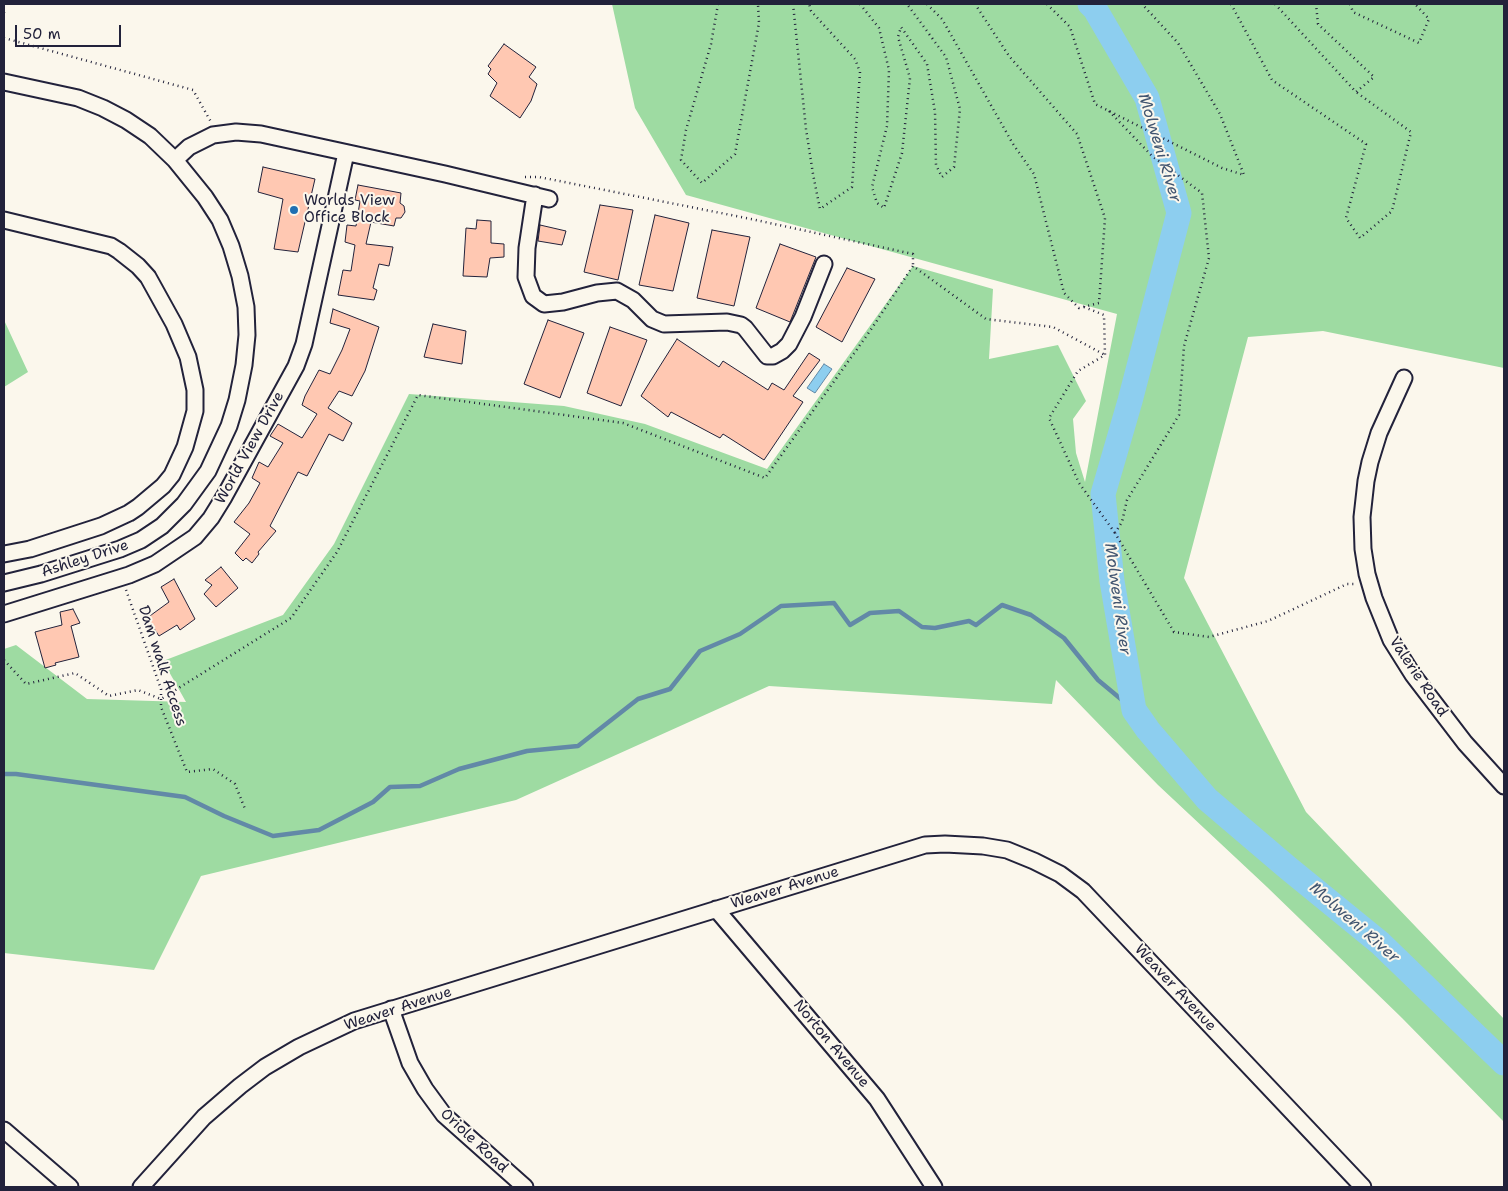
<!DOCTYPE html>
<style>
body{margin:0}
#map{position:relative;width:1508px;height:1191px;overflow:hidden;background:#fbf7ec;font-family:"Shantell Sans",sans-serif}
canvas{display:block}
.frame{position:absolute;inset:0;border:5px solid #22223b;pointer-events:none}
.scale{position:absolute;left:15px;top:25px;width:106px;height:22px;box-sizing:border-box;border:2px solid #22223b;border-top:0;padding-left:6px;font-size:15px;line-height:18px;white-space:nowrap;color:#22223b;-webkit-text-stroke:4px #fbf7ec;paint-order:stroke}
</style>
<div id="map">
<canvas width="1508" height="1191"></canvas>
<div class="frame"></div>
<div class="scale">50 m</div>
</div>
<script>
const g = document.querySelector('canvas').getContext('2d');
g.lineJoin = 'round';
function fillPath(path, color) { g.fillStyle = color; g.fill(path, 'evenodd'); }
const shape = rows => new Path2D(rows.map(r => 'M' + r).join(''));
function stroke(path, color, width, dash) { g.strokeStyle = color; g.lineWidth = width; g.lineCap = dash ? 'butt' : 'round'; g.setLineDash(dash || []); g.stroke(path); }
function write(font, color, halo, rows, align = 'center') {
  g.font = font + ' "Shantell Sans",sans-serif'; g.lineWidth = 4; g.setLineDash([]); g.textBaseline = 'middle'; g.strokeStyle = halo; g.fillStyle = color; for (const [text, x, y, turn = 0] of rows) {
    g.save(); g.translate(x, y); g.rotate((+turn || 0) * Math.PI / 180); g.textAlign = isNaN(turn) ? turn : align; if (halo) g.strokeText(text, 0, 0); g.fillText(text, 0, 0); g.restore();
  }
}
fillPath(shape([
 [612,4,1504,4,1504,368,1323,331,1248,337,1184,578,1306,812,1504,1019,1504,1122,1402,1018,1267,887,1158,785,1056,680,1052,704,769,686,516,800,201,876,154,970,4,953,4,649,16,645,87,699,186,702,163,661,283,615,334,544,409,394,564,406,645,424,767,469,913,266,993,289,989,359,1058,345,1086,401,1073,419,1076,453,1085,482,1117,314,686,195,635,108],
 [4,320,28,372,4,387]
]), '#9edba2');
const water = shape([
 [824,364,832,369,815,393,807,388,824,364]
]);
fillPath(water, '#8dceef');
stroke(water, '#6289a7', 1);
stroke(shape([
 [4,774,16,774,185,797,224,816,273,836,319,830,373,802,390,787,420,786,459,769,527,751,578,746,638,699,670,689,700,651,740,634,781,606,834,603,850,625,870,613,899,611,922,627,935,628,969,621,976,625,1002,605,1031,615,1064,638,1098,680,1134,710]
]), '#6289a7', 4.5);
stroke(shape([
 [1090,4,1095,9,1147,98,1179,213,1130,401,1103,494,1112,581,1134,710,1148,730,1207,799,1288,868,1380,943,1504,1063]
]), '#8dceef', 25);
const building = shape([
 [504,44,536,67,529,77,537,84,531,101,520,118,490,96,497,83,488,74,491,69,488,66,504,44],
 [263,167,315,179,298,252,274,249,283,199,258,192,263,167],
 [358,185,401,193,400,203,404,206,405,212,401,218,396,218,394,226,371,222,366,244,393,247,389,266,379,264,373,288,377,290,374,300,338,295,343,270,351,271,355,245,345,242,347,225,356,226,360,201,355,200,358,185],
 [600,205,633,210,618,280,584,272,600,205],
 [655,215,689,223,673,291,639,285,655,215],
 [477,220,491,221,491,243,504,244,504,257,490,258,487,277,463,276,466,228,476,229,477,220],
 [540,225,566,231,562,245,538,241,540,225],
 [712,230,750,237,734,306,697,298,712,230],
 [780,244,816,257,790,322,756,308,780,244],
 [847,268,875,279,842,342,816,327,847,268],
 [333,309,379,327,365,371,352,396,339,391,328,408,352,423,343,441,329,434,307,476,298,472,270,526,276,531,258,552,259,554,252,563,246,558,243,561,235,553,250,534,234,522,249,503,260,483,252,478,259,462,268,467,283,443,270,436,278,424,302,438,317,414,302,405,305,396,319,370,330,374,342,350,350,329,330,323,333,309],
 [548,320,584,333,560,398,524,384,548,320],
 [433,324,466,331,462,364,424,357,433,324],
 [610,327,647,340,621,406,587,393,610,327],
 [677,339,719,367,723,361,768,390,772,383,784,390,809,353,820,360,793,396,803,402,764,460,723,434,720,438,671,412,668,417,641,396,677,339],
 [221,567,238,588,216,607,204,594,212,585,205,580,221,567],
 [174,579,195,619,180,630,177,625,159,636,147,618,169,602,161,587,174,579],
 [73,609,80,623,71,626,79,657,55,663,56,665,45,668,35,632,62,625,60,612,73,609]
]);
fillPath(building, '#ffc8b2');
stroke(building, '#22223b', 1);
const minor = shape([
 [4,82,78,98,103,108,126,120,150,136,175,160,205,197,220,220,231,246,240,276,246,307,247,335,244,365,237,400,229,426,208,471,184,504,162,526,141,540,120,549,41,574,4,583],
 [175,160,189,147,213,135,236,132,261,134,445,174,549,199],
 [535,195,527,248,526,277,533,296,544,304,563,302,597,293,617,291,633,300,652,319,664,324,727,322,741,325,745,328,767,356,773,356,782,351,789,344,803,317,824,264],
 [4,220,111,246,119,251,138,266,148,277,174,324,188,357,195,390,195,411,185,447,172,475,163,486,138,507,129,513,101,526,30,549,4,554],
 [1404,378,1379,433,1370,462,1366,481,1362,517,1363,549,1367,574,1374,598,1391,640,1413,675,1465,743,1504,786],
 [4,614,129,575,155,564,195,537,211,518,224,497,296,366,304,344,346,153],
 [716,909,877,1099,934,1187],
 [391,1009,410,1063,425,1089,444,1115,525,1187],
 [4,1130,70,1187],
 [141,1187,204,1117,240,1086,265,1067,299,1047,354,1021,925,845,945,844,983,846,1007,850,1034,861,1060,874,1083,891,1363,1187]
]);
stroke(minor, '#22223b', 19);
stroke(shape([
 [718,4,711,44,686,130,681,160,702,183,735,154,759,23,758,4],
 [793,4,806,129,813,174,820,209,852,187,860,72,855,59,811,11,809,4],
 [860,4,879,28,889,70,887,126,872,187,877,203,884,208,902,153,910,78,898,37,901,27,927,64,935,112,936,165,942,177,954,167,960,109,946,57,907,4],
 [927,4,942,19,1013,144,1034,174,1064,293,1079,308,1099,303,1105,218,1077,134,1009,56,975,4],
 [1047,4,1070,27,1095,104,1222,168,1244,175,1220,114,1178,43,1142,4],
 [1231,4,1272,80,1366,144,1346,218,1360,238,1392,211,1411,132,1356,92],
 [1275,4,1356,92,1374,77,1318,24,1316,4],
 [1350,4,1353,12,1419,43,1429,19,1415,4],
 [4,12,4,14],
 [4,38,193,90,211,122],
 [1109,111,1152,156,1202,193,1209,258,1184,346,1179,415,1127,500,1122,522,1115,533,1174,632,1209,637,1268,621,1347,584,1356,584],
 [525,177,539,177,751,219,913,254,913,266],
 [1084,307,1104,315,1105,355,1078,371,1049,418,1079,483,1115,533],
 [126,590,161,689,161,707,187,772,213,769,235,784,245,809],
 [4,660,26,684,75,673,109,696,138,690,161,699,291,618,337,552,418,395,623,423,765,478,870,331,913,266,986,319,1053,327,1105,355]
]), '#22223b', 2.5, [1, 4]);
stroke(minor, '#fbf7ec', 15);
for (const [x, y, r, color] of [
 [294,210,5,"#1f6fb2"]
]) { const dot = new Path2D(); dot.arc(x, y, r, 0, 2 * Math.PI); g.fillStyle = color; g.fill(dot); stroke(dot, '#fbf7ec', 2); }
write('15px', '#22223b', '#fbf7ec', [
 ["Worlds View",304,201],
 ["Office Block",304,218]
], 'left');
write('15px', '#22223b', '#fbf7ec', [
 ["World View Drive",250,448,-61],
 ["Ashley Drive",85,559,-18],
 ["Dam walk Access",162,666,72],
 ["Valerie Road",1418,677,56],
 ["Weaver Avenue",785,888,-17],
 ["Weaver Avenue",1175,988,47],
 ["Weaver Avenue",398,1009,-18],
 ["Norton Avenue",831,1044,50],
 ["Oriole Road",474,1141,43]
]);
write('italic 16px', '#425671', '#fbf7ec', [
 ["Molweni River",1159,148,73],
 ["Molweni River",1117,599,82],
 ["Molweni River",1354,923,41]
]);
</script>
